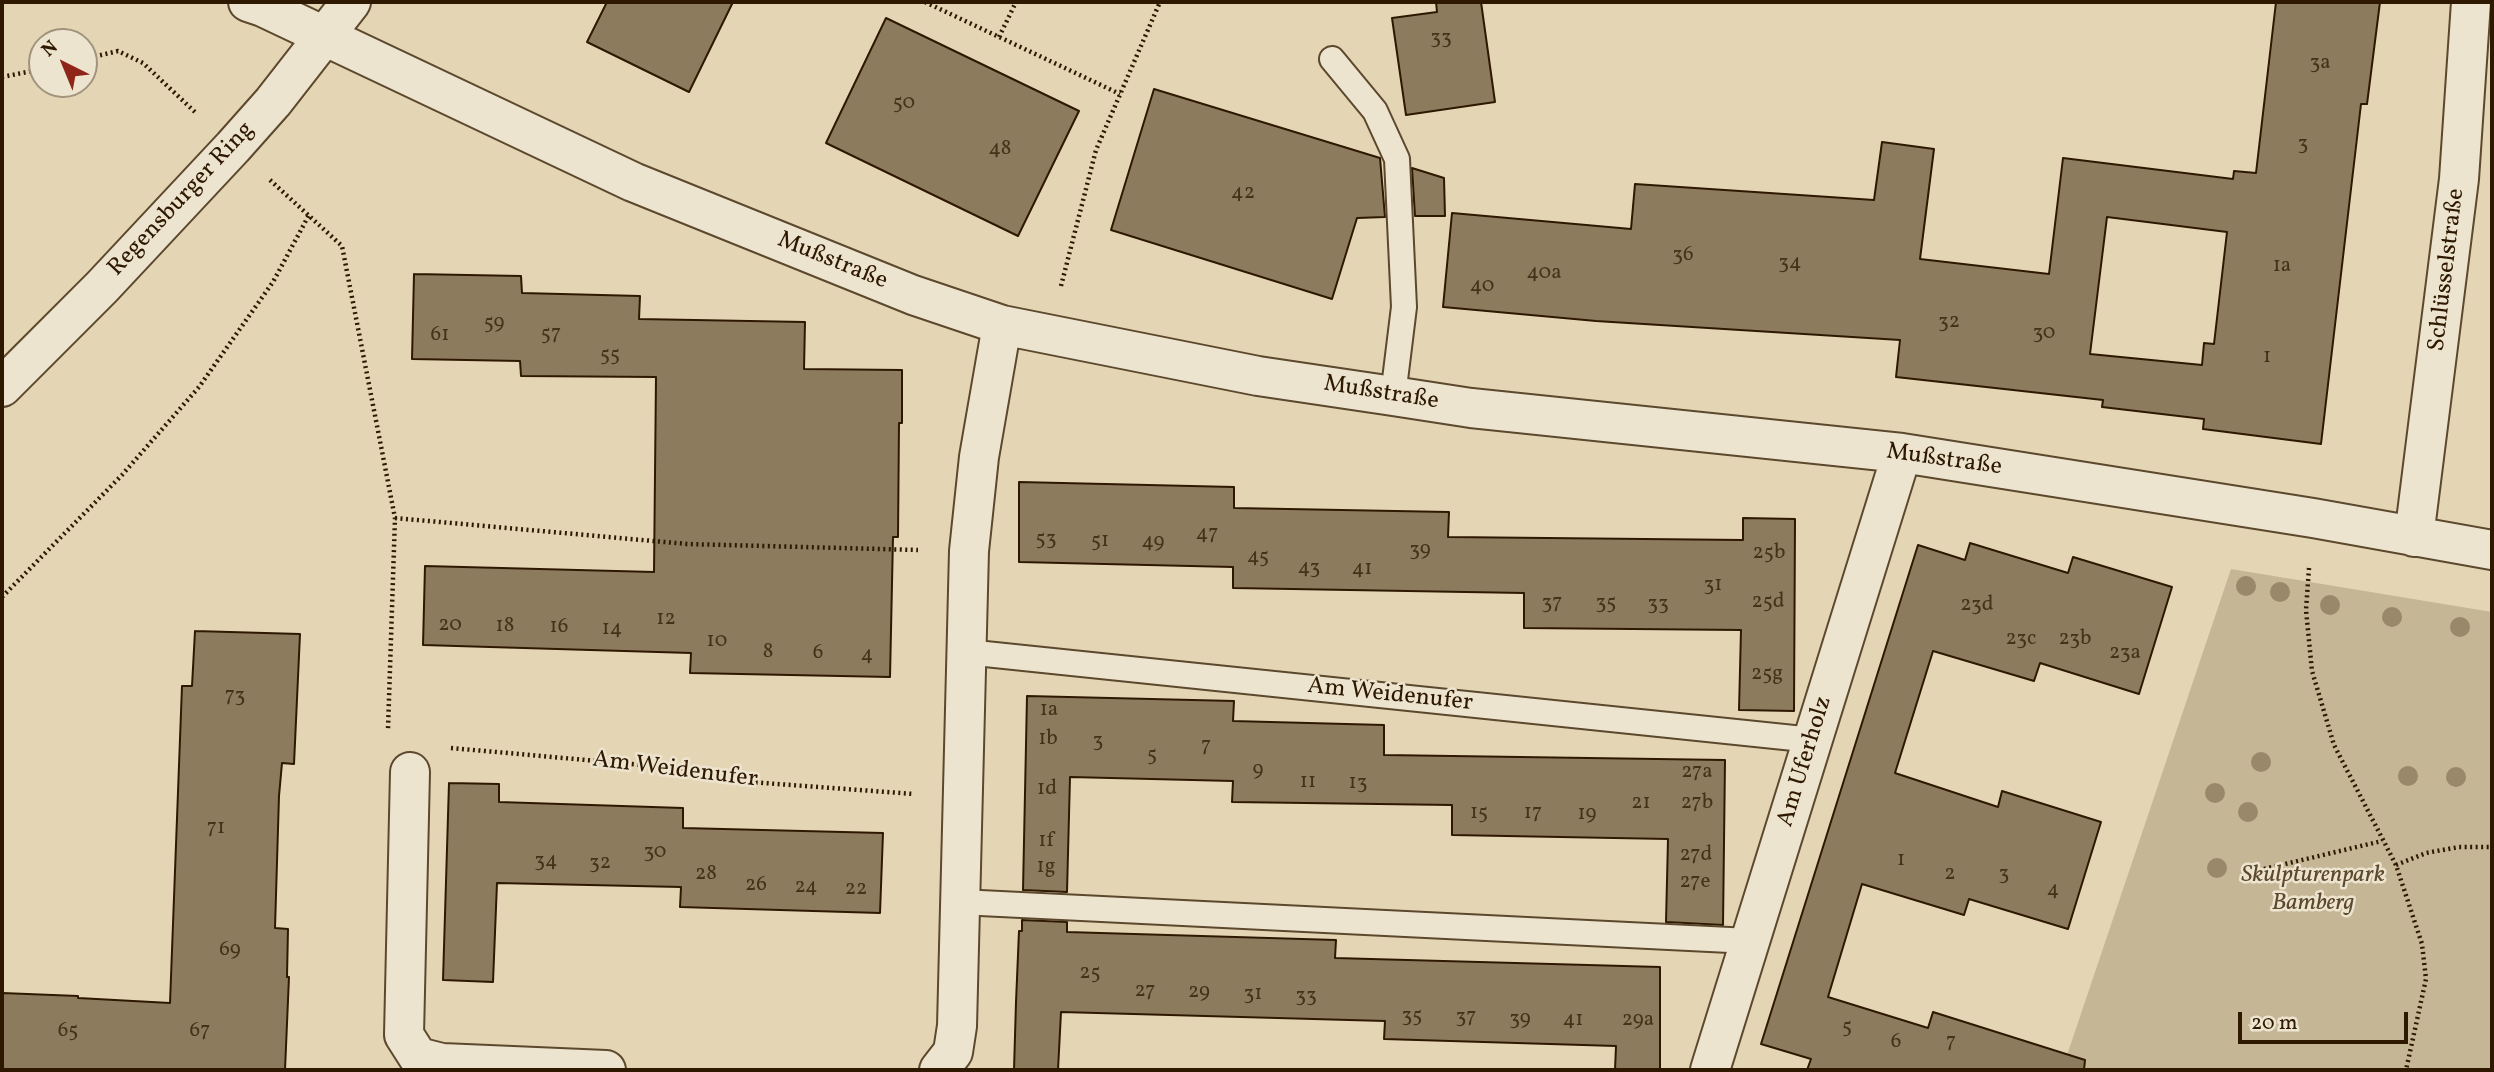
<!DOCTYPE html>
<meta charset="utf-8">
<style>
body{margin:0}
#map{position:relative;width:2494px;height:1072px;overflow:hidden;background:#e4d6b5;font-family:Vollkorn,serif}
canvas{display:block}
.frame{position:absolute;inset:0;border:4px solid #2e1900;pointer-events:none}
.north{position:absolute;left:28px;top:28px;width:70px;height:70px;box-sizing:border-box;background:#ede4cf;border:2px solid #a1937c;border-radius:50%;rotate:317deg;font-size:19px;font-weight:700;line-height:28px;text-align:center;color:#2e1900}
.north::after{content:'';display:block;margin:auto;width:24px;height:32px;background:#8f2418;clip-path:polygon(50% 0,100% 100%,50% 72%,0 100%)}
.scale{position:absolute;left:2238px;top:1012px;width:170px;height:32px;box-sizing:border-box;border:4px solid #2e1900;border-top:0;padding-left:9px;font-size:21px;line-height:24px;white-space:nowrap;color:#2e1900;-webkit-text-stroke:5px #ede4cf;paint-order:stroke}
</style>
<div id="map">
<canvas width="2494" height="1072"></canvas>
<div class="frame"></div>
<div class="north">N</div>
<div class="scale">20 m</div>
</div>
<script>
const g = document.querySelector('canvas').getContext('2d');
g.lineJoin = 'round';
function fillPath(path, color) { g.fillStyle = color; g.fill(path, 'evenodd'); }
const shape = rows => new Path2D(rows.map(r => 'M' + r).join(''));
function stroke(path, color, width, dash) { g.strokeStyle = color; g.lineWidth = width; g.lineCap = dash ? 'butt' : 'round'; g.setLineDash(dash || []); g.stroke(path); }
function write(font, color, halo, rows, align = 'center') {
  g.font = font + ' Vollkorn,serif'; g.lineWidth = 5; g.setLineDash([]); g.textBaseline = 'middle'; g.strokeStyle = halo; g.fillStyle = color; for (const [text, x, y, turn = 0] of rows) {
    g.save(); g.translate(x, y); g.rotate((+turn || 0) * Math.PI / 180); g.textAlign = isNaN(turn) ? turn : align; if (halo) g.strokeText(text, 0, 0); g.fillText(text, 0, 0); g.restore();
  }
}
fillPath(shape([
 [2231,569,2492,612,2492,1070,2062,1070]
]), '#c5b696');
const building = shape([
 [607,2,733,2,689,92,587,42,607,2],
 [1436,2,1481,2,1495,102,1406,115,1392,18,1437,12,1436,2],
 [2276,2,2380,2,2367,104,2361,104,2321,444,2203,429,2204,419,2102,407,2103,400,1896,377,1900,340,1596,321,1443,307,1452,213,1631,229,1635,184,1874,200,1882,142,1934,149,1920,259,2049,274,2063,158,2233,179,2234,171,2256,173,2276,2],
 [2107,217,2227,232,2214,344,2204,343,2202,365,2090,354,2107,217],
 [886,18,1079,111,1018,236,826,143,886,18],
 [1154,89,1380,158,1385,217,1357,218,1332,299,1111,230,1154,89],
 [1412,168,1444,178,1445,216,1415,216,1412,168],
 [414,274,521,276,522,293,640,296,639,319,805,322,804,369,902,370,902,423,899,423,898,537,893,537,890,677,690,673,691,653,423,645,425,566,654,572,656,377,521,376,520,361,412,359,414,274],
 [1019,482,1234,487,1234,508,1449,512,1448,537,1743,540,1743,518,1795,519,1794,711,1739,710,1741,630,1524,628,1524,593,1233,588,1233,567,1019,562,1019,482],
 [1970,543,2068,573,2073,557,2172,587,2139,694,2040,663,2034,681,1933,651,1895,773,1998,807,2002,791,2101,822,2068,929,1969,899,1964,915,1862,884,1828,997,1928,1028,1933,1012,2085,1060,2084,1070,1807,1070,1811,1059,1761,1044,1918,545,1965,560,1970,543],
 [195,631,300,634,294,764,282,763,279,796,275,928,288,929,287,977,289,977,285,1070,2,1070,2,993,78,996,78,998,170,1003,182,686,192,686,195,631],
 [1027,696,1234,701,1233,721,1384,725,1384,755,1725,760,1723,925,1666,922,1668,839,1452,835,1452,805,1232,802,1233,781,1070,777,1067,892,1023,890,1027,696],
 [449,783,499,784,499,802,683,808,683,828,883,833,880,913,680,907,681,887,497,883,493,982,443,980,449,783],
 [1022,920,1067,922,1067,932,1336,940,1335,958,1660,967,1660,1070,1615,1070,1616,1046,1384,1039,1385,1021,1061,1012,1058,1070,1014,1070,1016,1002,1019,931,1022,931,1022,920]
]);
fillPath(building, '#8d7b5e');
stroke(building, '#2e1900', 2);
const service = shape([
 [1332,59,1375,111,1397,159,1404,307,1393,396],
 [966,652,1813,740],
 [960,902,1750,941]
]);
const minor = shape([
 [248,2,263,7,633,182,913,295,1002,325,1258,376,1393,396,1471,408,1902,453,2313,518,2492,550],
 [2414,537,2459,179,2471,2],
 [410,772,404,1035,418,1057,442,1063,606,1070],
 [939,1070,953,1052,957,1026,969,551,979,457,1002,325],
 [1710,1070,1902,453]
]);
const tertiary = shape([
 [2,387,102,287,233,147,273,102,351,2]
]);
stroke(service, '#5c482d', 28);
stroke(minor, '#5c482d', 42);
stroke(tertiary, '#5c482d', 42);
stroke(shape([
 [925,2,1120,94],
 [999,37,1016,2],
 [84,59,118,51,143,63,196,113],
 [2,77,42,69],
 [270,180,342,246,395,518,388,729],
 [1061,286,1096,150,1160,2],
 [395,518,687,544,918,550],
 [2309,568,2306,610,2312,671,2334,745,2396,865,2422,944,2426,979,2406,1070],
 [2,597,122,475,199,387,273,282,309,215],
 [451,748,688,769,709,779,914,794],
 [2396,865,2426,853,2459,847,2492,847],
 [2264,869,2382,841]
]), '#2e1900', 4.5, [2, 3.5]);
stroke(service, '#ede4cf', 24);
stroke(minor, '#ede4cf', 38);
stroke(tertiary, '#ede4cf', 38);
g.fillStyle = '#99886a';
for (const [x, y] of [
 [2246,586],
 [2280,592],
 [2330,605],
 [2392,617],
 [2460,627],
 [2261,762],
 [2408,776],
 [2456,777],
 [2215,793],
 [2248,812],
 [2217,868]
]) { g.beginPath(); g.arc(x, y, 10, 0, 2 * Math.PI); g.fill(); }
write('21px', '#463218', null, [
 ["33",1441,39],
 ["3a",2320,64],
 ["50",904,104],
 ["3",2303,145],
 ["48",1000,150],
 ["42",1243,194],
 ["36",1683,256],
 ["34",1790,264],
 ["1a",2282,267],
 ["40a",1544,274],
 ["40",1482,287],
 ["32",1949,323],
 ["59",494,324],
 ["30",2044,334],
 ["57",551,335],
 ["61",440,336],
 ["55",610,356],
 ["1",2267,358],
 ["47",1207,535],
 ["53",1046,540],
 ["51",1100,542],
 ["49",1153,543],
 ["39",1420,551],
 ["25b",1769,554],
 ["45",1258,558],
 ["43",1309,569],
 ["41",1362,570],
 ["31",1713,586],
 ["25d",1768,603],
 ["37",1552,604],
 ["35",1606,604],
 ["33",1658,605],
 ["23d",1977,606],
 ["12",666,620],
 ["20",450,626],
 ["18",505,627],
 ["16",559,628],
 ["14",612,630],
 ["23c",2021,640],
 ["23b",2075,640],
 ["10",717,642],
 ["8",768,653],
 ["6",818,654],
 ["23a",2125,654],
 ["4",867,656],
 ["25g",1767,675],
 ["73",235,697],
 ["1a",1049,711],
 ["1b",1048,740],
 ["3",1098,742],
 ["7",1206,747],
 ["5",1152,756],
 ["9",1258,771],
 ["27a",1697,773],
 ["11",1308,783],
 ["13",1358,784],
 ["1d",1047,790],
 ["21",1641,804],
 ["27b",1697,804],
 ["15",1479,814],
 ["17",1533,814],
 ["19",1587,815],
 ["71",216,829],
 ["1f",1046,842],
 ["30",655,853],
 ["27d",1696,856],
 ["1",1901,861],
 ["34",546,862],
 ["32",600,864],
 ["1g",1046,868],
 ["28",706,875],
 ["2",1950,875],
 ["3",2004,875],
 ["27e",1695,883],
 ["26",756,886],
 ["24",806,888],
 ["22",856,890],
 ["4",2053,891],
 ["69",230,951],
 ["25",1090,974],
 ["27",1145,992],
 ["29",1199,993],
 ["31",1253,995],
 ["33",1306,997],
 ["35",1412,1017],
 ["37",1466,1018],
 ["39",1520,1020],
 ["41",1573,1021],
 ["29a",1638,1021],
 ["5",1847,1028],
 ["65",68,1032],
 ["67",200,1032],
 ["6",1896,1043],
 ["7",1951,1043]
]);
write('24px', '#2e1900', '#ede4cf', [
 ["Regensburger Ring",182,200,-47],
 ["Mußstraße",832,262,22],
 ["Schlüsselstraße",2448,270,-83],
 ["Mußstraße",1381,394,9],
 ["Mußstraße",1944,461,8],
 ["Am Weidenufer",1390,696,6],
 ["Am Uferholz",1806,762,-73],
 ["Am Weidenufer",675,771,7]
]);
write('italic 24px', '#5b482d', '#ede4cf', [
 ["Skulpturenpark",2313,877],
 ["Bamberg",2313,905]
]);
</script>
